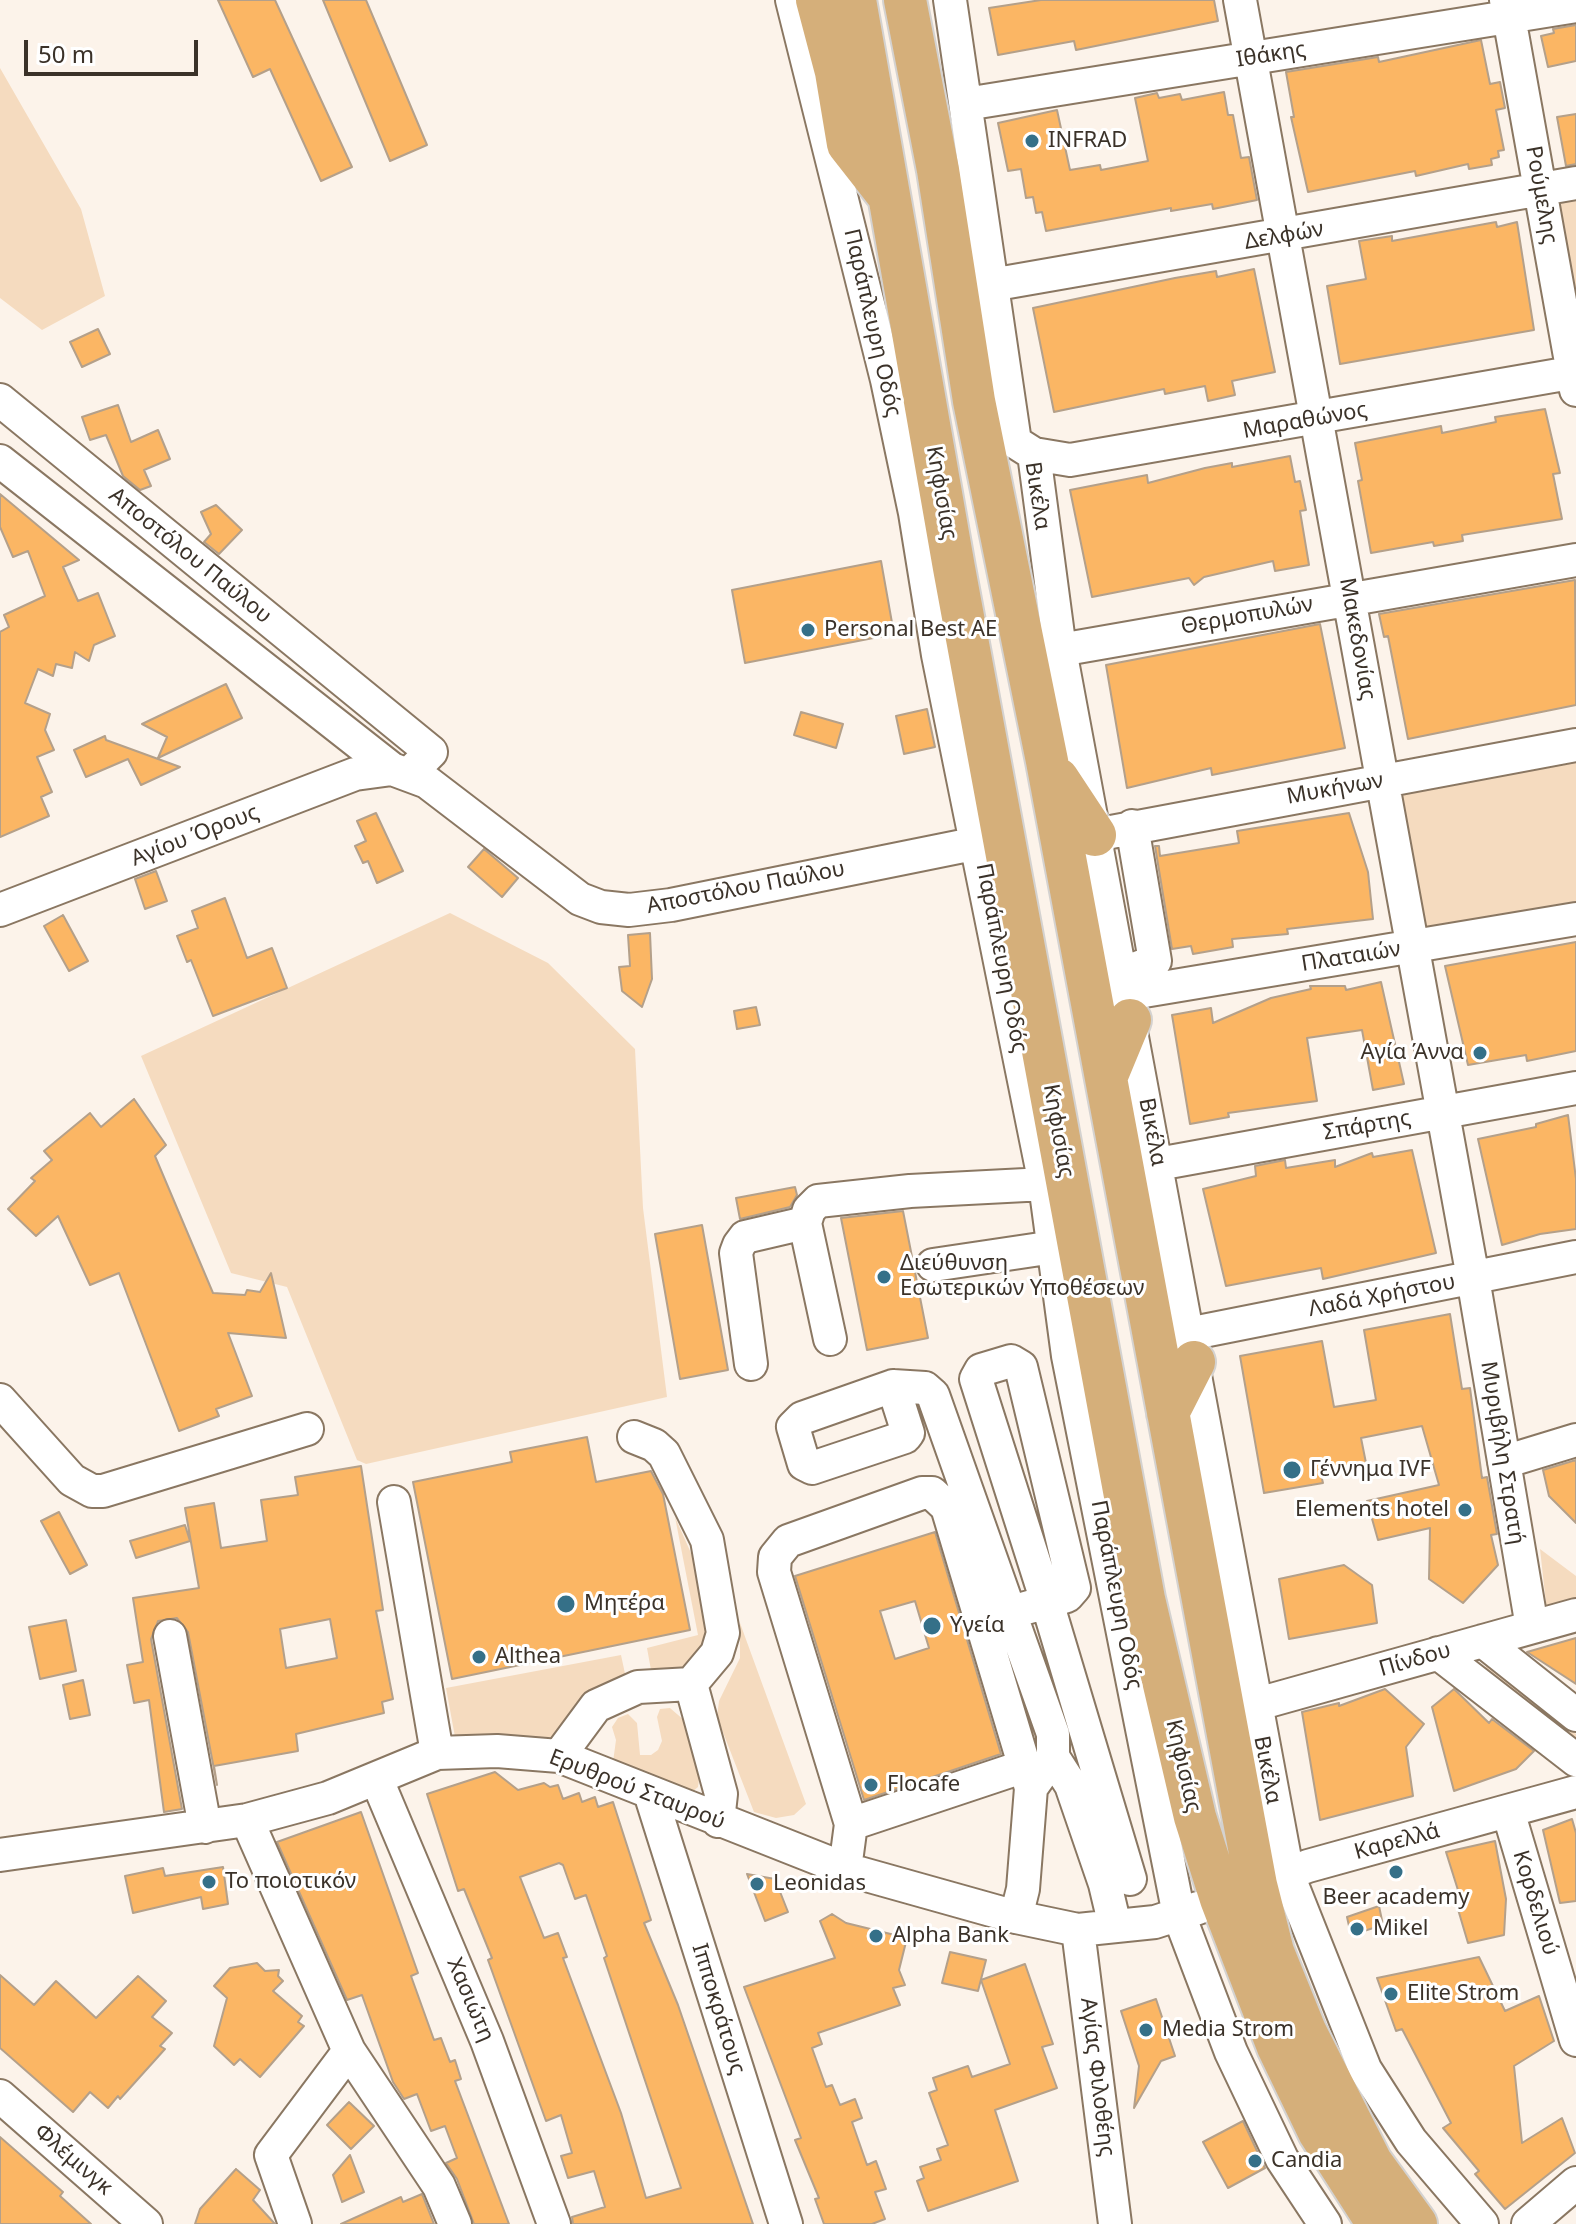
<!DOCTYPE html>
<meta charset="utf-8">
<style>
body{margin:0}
#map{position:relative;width:1576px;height:2224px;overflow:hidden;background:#fcf3ea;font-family:"Noto Sans",sans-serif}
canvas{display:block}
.scale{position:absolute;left:24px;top:40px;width:174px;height:36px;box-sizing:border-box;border:4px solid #3b3229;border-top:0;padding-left:10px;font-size:24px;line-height:28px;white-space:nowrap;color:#3b3229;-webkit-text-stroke:6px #fff;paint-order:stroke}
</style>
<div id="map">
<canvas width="1576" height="2224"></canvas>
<div class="scale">50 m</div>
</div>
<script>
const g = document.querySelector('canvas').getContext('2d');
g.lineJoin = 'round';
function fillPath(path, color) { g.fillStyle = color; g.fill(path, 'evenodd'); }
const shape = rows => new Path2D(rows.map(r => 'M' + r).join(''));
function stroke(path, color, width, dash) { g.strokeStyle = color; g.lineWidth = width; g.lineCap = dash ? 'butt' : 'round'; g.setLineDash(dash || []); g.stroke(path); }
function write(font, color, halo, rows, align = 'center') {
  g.font = font + ' "Noto Sans",sans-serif'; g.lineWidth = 6; g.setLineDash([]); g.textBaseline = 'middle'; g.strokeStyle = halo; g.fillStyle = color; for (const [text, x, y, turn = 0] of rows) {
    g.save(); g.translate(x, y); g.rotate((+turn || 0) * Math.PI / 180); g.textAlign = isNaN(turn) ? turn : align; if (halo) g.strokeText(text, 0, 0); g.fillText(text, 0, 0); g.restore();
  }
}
fillPath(shape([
 [0,68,81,209,105,296,42,330,0,298],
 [1576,196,1576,309,1555,201],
 [1576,753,1576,901,1423,929,1394,785],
 [450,913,548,963,635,1049,643,1208,667,1397,366,1464,357,1460,287,1287,231,1273,141,1056],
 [675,1517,702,1578,709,1610,707,1659,653,1681,647,1648,698,1635],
 [1540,1549,1576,1576,1576,1612,1548,1621],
 [740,1623,806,1804,794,1815,776,1818,754,1812,717,1717,719,1701,740,1658],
 [621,1655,627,1683,566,1737,455,1737,446,1688],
 [1489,1663,1576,1734,1576,1749,1481,1672],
 [670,1708,685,1721,700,1772,698,1787,691,1793,613,1762,616,1740,612,1727,618,1718,628,1714,637,1723,640,1755,651,1755,658,1750,662,1741,657,1717,660,1709]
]), '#f5dbbf');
const building = shape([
 [218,0,275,0,352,167,321,181,270,69,253,77,218,0],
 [323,0,366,0,427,145,390,161,323,0],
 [1041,0,1214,0,1218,21,1076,50,1074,41,998,55,989,8,1041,0],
 [1576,25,1576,61,1548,67,1541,36,1554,33,1553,29,1576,25],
 [1481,40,1490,84,1500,82,1505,108,1496,110,1504,150,1498,151,1499,157,1491,159,1492,165,1469,169,1468,164,1416,176,1415,171,1308,192,1291,117,1294,117,1286,72,1378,57,1379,62,1481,40],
 [1224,92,1228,115,1233,115,1241,158,1249,157,1257,200,1213,209,1212,204,1171,211,1171,208,1046,231,1042,212,1036,213,1033,197,1026,198,1021,169,1008,171,998,123,1057,110,1070,170,1100,165,1101,170,1148,161,1135,98,1157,93,1159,98,1180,94,1182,100,1224,92],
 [1576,114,1576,164,1566,166,1557,117,1576,114],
 [1496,222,1497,227,1517,222,1534,330,1340,364,1327,286,1366,279,1359,241,1392,236,1392,241,1496,222],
 [1254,269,1275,372,1232,381,1235,395,1208,401,1205,386,1165,394,1164,389,1054,412,1033,308,1175,278,1216,271,1217,277,1254,269],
 [98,329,110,354,82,367,70,342,98,329],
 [118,405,131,442,158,430,170,459,144,470,151,486,140,490,123,476,106,435,90,440,82,417,118,405],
 [1545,409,1560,473,1553,474,1562,519,1462,535,1463,541,1434,546,1433,542,1371,553,1358,481,1362,480,1355,443,1441,426,1442,433,1496,422,1495,417,1545,409],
 [1290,456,1295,482,1300,481,1306,510,1300,511,1309,565,1275,571,1273,561,1204,577,1194,585,1189,578,1092,597,1070,490,1147,475,1148,483,1205,468,1232,463,1232,467,1290,456],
 [0,494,79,560,63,567,78,601,98,593,115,636,94,645,89,661,75,652,72,668,56,664,53,676,38,669,25,703,50,714,45,730,54,750,37,757,52,792,41,797,49,816,0,837,0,632,9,627,4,615,45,596,28,551,13,557,0,527,0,494],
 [216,505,242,530,219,554,204,542,211,534,201,512,216,505],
 [881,561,894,634,745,663,732,590,881,561],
 [1575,580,1576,705,1408,739,1388,636,1384,637,1379,614,1575,580],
 [1320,624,1345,748,1212,775,1211,768,1127,788,1106,665,1320,624],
 [226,684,242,718,158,758,167,737,142,724,226,684],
 [927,709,935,747,904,754,896,716,927,709],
 [801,712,843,724,836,748,794,735,801,712],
 [105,736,106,740,180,767,141,785,128,759,86,777,74,750,105,736],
 [376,813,403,871,377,883,368,861,363,863,355,846,366,841,357,821,376,813],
 [1349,813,1368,872,1373,919,1287,929,1288,934,1232,939,1233,947,1193,954,1191,946,1172,949,1155,846,1159,846,1160,856,1239,843,1237,831,1349,813],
 [484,849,518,878,502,897,468,867,484,849],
 [156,871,167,901,145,909,135,879,156,871],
 [225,898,247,958,272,948,287,988,213,1016,191,960,187,962,177,936,198,928,192,911,225,898],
 [63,915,88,961,69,971,44,926,63,915],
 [650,933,652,979,642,1007,622,991,619,967,630,966,628,935,650,933],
 [1576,942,1576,1051,1527,1061,1526,1055,1468,1065,1445,966,1576,942],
 [1381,982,1404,1084,1373,1090,1362,1030,1307,1038,1317,1101,1228,1113,1229,1117,1190,1124,1172,1015,1211,1008,1213,1023,1271,998,1311,989,1310,986,1345,986,1346,990,1381,982],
 [756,1007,760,1025,737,1029,734,1011,756,1007],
 [134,1099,166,1145,155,1156,213,1293,245,1295,247,1290,260,1292,271,1273,286,1338,228,1333,252,1396,216,1409,219,1416,179,1431,119,1273,90,1285,58,1216,36,1236,8,1209,35,1181,31,1178,52,1160,44,1151,90,1113,101,1127,134,1099],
 [1568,1115,1576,1179,1576,1229,1540,1234,1502,1245,1478,1139,1536,1127,1536,1124,1568,1115],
 [1412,1150,1436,1253,1323,1279,1321,1268,1226,1286,1203,1189,1256,1176,1255,1166,1285,1160,1286,1168,1335,1160,1335,1167,1372,1153,1373,1157,1412,1150],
 [795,1187,797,1195,790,1207,740,1219,736,1198,795,1187],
 [903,1211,928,1338,867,1350,841,1218,903,1211],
 [702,1225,728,1370,680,1379,655,1234,702,1225],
 [1450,1314,1462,1389,1470,1388,1482,1478,1487,1477,1497,1534,1491,1535,1498,1565,1463,1603,1429,1579,1430,1528,1378,1540,1367,1501,1439,1485,1422,1426,1361,1438,1367,1468,1321,1475,1323,1483,1264,1493,1240,1356,1322,1341,1334,1407,1376,1400,1364,1330,1450,1314],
 [587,1437,596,1482,651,1471,663,1494,690,1630,452,1679,413,1482,512,1462,510,1452,587,1437],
 [1576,1460,1576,1523,1549,1496,1543,1470,1576,1460],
 [361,1466,383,1610,376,1611,393,1699,382,1702,384,1713,296,1734,298,1751,214,1766,217,1785,188,1632,177,1618,158,1621,151,1639,182,1809,164,1812,149,1700,134,1703,127,1665,143,1662,133,1598,199,1588,185,1508,214,1503,221,1548,267,1541,261,1500,298,1495,295,1477,361,1466],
 [330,1619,337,1658,286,1668,280,1629,330,1619],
 [59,1512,87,1565,70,1574,41,1521,59,1512],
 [185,1525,190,1541,136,1558,130,1541,185,1525],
 [935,1532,1001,1754,864,1800,795,1576,935,1532],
 [915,1601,929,1648,895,1659,880,1611,915,1601],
 [1344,1565,1372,1585,1377,1623,1289,1639,1279,1579,1344,1565],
 [66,1620,76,1671,40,1679,29,1627,66,1620],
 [1576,1638,1576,1684,1527,1652,1576,1638],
 [83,1680,90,1715,70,1719,63,1685,83,1680],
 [1385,1689,1424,1724,1406,1747,1413,1796,1320,1820,1302,1712,1339,1703,1339,1706,1385,1689],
 [1454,1689,1489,1723,1492,1719,1534,1751,1516,1769,1454,1791,1432,1707,1454,1689],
 [495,1772,518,1790,544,1783,550,1787,558,1785,563,1799,579,1793,582,1802,595,1797,598,1807,613,1802,651,1920,644,1923,678,2005,753,2224,573,2224,572,2217,605,2207,594,2171,568,2178,561,2156,572,2153,561,2115,546,2121,488,1960,492,1958,464,1889,458,1891,427,1794,495,1772],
 [559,1863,563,1865,575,1899,586,1895,607,1956,604,1958,681,2188,646,2198,621,2113,563,1958,567,1957,558,1933,544,1938,520,1877,559,1863],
 [361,1812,418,1973,411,1976,434,2040,441,2038,450,2062,455,2060,461,2079,455,2081,509,2224,474,2224,457,2179,446,2163,457,2158,445,2126,431,2131,417,2094,404,2099,393,2082,362,1995,347,2000,277,1842,361,1812],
 [1572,1819,1576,1833,1576,1901,1560,1903,1543,1830,1572,1819],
 [1495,1841,1506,1899,1504,1935,1468,1943,1457,1906,1463,1906,1446,1852,1495,1841],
 [223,1867,228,1904,203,1909,201,1897,133,1913,125,1876,163,1868,165,1876,223,1867],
 [747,1874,775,1879,788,1912,765,1921,747,1874],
 [1379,1906,1383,1925,1351,1935,1347,1917,1379,1906],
 [832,1914,846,1923,907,1938,899,1970,905,1985,893,1988,900,2005,818,2033,822,2044,812,2048,826,2087,832,2085,840,2105,855,2099,862,2118,852,2122,867,2165,876,2161,886,2189,875,2192,885,2219,872,2224,824,2224,815,2199,819,2198,795,2140,801,2138,744,1987,835,1958,820,1921,832,1914],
 [950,1952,986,1960,978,1991,942,1983,950,1952],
 [1479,1957,1505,2011,1539,1996,1554,2041,1514,2066,1522,2143,1562,2118,1575,2153,1505,2209,1475,2174,1479,2171,1443,2128,1451,2123,1402,2029,1396,2031,1377,1978,1479,1957],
 [257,1963,265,1971,279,1970,278,1976,283,1981,273,1991,302,2016,298,2022,304,2026,260,2077,240,2059,234,2065,214,2046,227,1998,214,1986,230,1968,257,1963],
 [1025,1964,1053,2044,1042,2047,1057,2088,995,2110,1018,2181,928,2211,917,2181,924,2178,920,2167,941,2160,937,2149,948,2145,929,2093,937,2090,933,2078,968,2066,972,2077,1010,2064,981,1980,1025,1964],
 [0,1975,34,2005,56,1981,96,2018,138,1976,166,2001,152,2017,172,2033,160,2046,165,2049,120,2099,118,2096,108,2108,90,2092,73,2112,0,2048,0,1975],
 [1156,1999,1175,2056,1161,2061,1134,2108,1139,2066,1121,2011,1156,1999],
 [349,2102,374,2126,351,2149,327,2125,349,2102],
 [1243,2121,1265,2168,1228,2188,1203,2142,1243,2121],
 [0,2137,63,2192,60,2196,91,2224,0,2224,0,2137],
 [350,2155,364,2192,342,2202,333,2175,350,2155],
 [236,2169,260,2190,253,2200,275,2224,195,2224,200,2209,236,2169],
 [422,2194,434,2224,341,2224,401,2197,403,2202,422,2194]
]);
fillPath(building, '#fbb664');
stroke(building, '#b4a08a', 2);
const minor = shape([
 [792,0,887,380,915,513,938,655,1045,1184,1068,1356,1179,1915,1231,2052,1282,2159,1325,2224],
 [950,0,1015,442,1034,454,1070,460,1576,372],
 [1240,0,1473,1278,1532,1627],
 [1506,0,1576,390],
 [966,104,1576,6],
 [991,285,1576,183],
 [0,400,431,752,410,773],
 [1034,454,1060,650,1288,1875,1365,2069,1411,2141,1482,2224],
 [0,461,392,769,427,782,580,899,601,907,629,910,671,905,978,843],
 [1060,650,1576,560],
 [1095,835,1576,745],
 [0,910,355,774,392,769],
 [1122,974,1155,961,1132,826],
 [1126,994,1576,919],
 [1158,1164,1576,1088],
 [933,1265,1054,1247],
 [1188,1334,1576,1257],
 [830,1339,805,1223,809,1210,818,1201,910,1191,1045,1184],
 [751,1364,736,1253,739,1245,745,1237,805,1223],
 [893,1386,908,1433,905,1437,812,1468,804,1464,793,1427,802,1418,893,1386,925,1388,933,1395,1053,1734,1053,1757,1031,1788],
 [0,1400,72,1480,92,1491,103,1491,307,1429],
 [634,1437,654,1445,664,1454,707,1540,723,1633,717,1653,691,1684],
 [1504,1462,1576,1440],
 [394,1502,437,1753],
 [1008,1613,1047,1602,1067,1596,1074,1588,1021,1367,1011,1361,981,1370,976,1379,1047,1602,1130,1879],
 [170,1636,205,1827],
 [1483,1641,1576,1715],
 [1438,1653,1576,1760],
 [1254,1705,1576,1615],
 [559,1756,596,1706,638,1687,691,1684,721,1794,718,1821],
 [1053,1757,1071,1785,1105,1884,1115,1926],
 [377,1780,487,2041,554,2224],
 [650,1793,786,2224],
 [1508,1811,1576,2040],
 [247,1820,349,2051,271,2155,295,2224],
 [851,1824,1025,1766],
 [0,1855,247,1820,328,1798,437,1753,497,1751,559,1756,845,1869,1016,1917,1078,1930,1155,1922,1198,1908],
 [845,1869,851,1824,774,1572,775,1557,788,1541,922,1493,932,1493,947,1507,1031,1788,1023,1889,1016,1917],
 [1268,1881,1308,1866,1576,1792],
 [1078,1930,1115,2224],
 [349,2051,439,2186,455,2224],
 [0,2096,146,2224],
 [1528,2224,1576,2183]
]);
const major = shape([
 [817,0,836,72,848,144,888,195],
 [855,0,954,568,1144,1599,1195,1817,1221,1899,1278,2047,1319,2132,1378,2224],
 [905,0,938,170,974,401,1047,761,1256,1885,1273,1952,1305,2031,1371,2162,1416,2224],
 [1058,779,1095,835],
 [1106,1078,1130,1020],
 [1168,1413,1194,1362]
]);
stroke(minor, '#8a7762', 36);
stroke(major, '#d4d2d0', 46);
stroke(minor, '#fff', 32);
stroke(major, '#d5af7a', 42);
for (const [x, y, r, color] of [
 [1032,141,8,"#357088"],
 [808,630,8,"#357088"],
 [1480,1053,8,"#357088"],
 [884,1277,8,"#357088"],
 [1292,1470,10,"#357088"],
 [1465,1510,8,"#357088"],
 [566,1604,10,"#357088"],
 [932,1626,10,"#357088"],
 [479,1657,8,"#357088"],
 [871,1785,8,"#357088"],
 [1396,1872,8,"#357088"],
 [209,1882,8,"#357088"],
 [757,1884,8,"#357088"],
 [1357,1929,8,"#357088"],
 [876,1936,8,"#357088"],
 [1391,1994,8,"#357088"],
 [1146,2030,8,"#357088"],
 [1255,2161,8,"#357088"]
]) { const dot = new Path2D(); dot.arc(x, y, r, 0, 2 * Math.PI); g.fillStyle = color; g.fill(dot); stroke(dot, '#fff', 3); }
write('22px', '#3b3229', '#fff', [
 ["Ιθάκης",1271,55,-9],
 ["Ρούμελης",1541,195,80],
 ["Δελφών",1284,236,-10],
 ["Παράπλευρη Οδός",872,323,77],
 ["Μαραθώνος",1305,421,-10],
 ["Κηφισίας",941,493,80],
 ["Βικέλα",1037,496,81],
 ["Αποστόλου Παύλου",190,556,39],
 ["Θερμοπυλών",1247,616,-10],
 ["Μακεδονίας",1357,639,80],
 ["Μυκήνων",1335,789,-10],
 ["Αγίου Όρους",195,836,-21],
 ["Αποστόλου Παύλου",746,888,-11],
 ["Πλαταιών",1351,957,-9],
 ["Παράπλευρη Οδός",1001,958,79],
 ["Σπάρτης",1367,1126,-10],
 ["Κηφισίας",1058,1131,80],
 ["Βικέλα",1152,1132,79],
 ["Λαδά Χρήστου",1382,1296,-11],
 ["Μυριβήλη Στρατή",1502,1453,81],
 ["Παράπλευρη Οδός",1116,1595,79],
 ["Πίνδου",1415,1660,-16],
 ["Κηφισίας",1183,1766,77],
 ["Βικέλα",1267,1770,79],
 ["Ερυθρού Σταυρού",637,1790,21],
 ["Καρελλά",1397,1842,-15],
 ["Κορδελιού",1535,1903,73],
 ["Χασιώτη",470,2000,67],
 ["Ιπποκράτους",718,2009,73],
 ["Αγίας Φιλοθέης",1097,2077,83],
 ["Φλέμινγκ",73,2160,41]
]);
write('22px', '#3b3229', '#fff', [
 ["INFRAD",1048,141],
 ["Personal Best AE",824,630],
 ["Αγία Άννα",1464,1053,"right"],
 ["Διεύθυνση",900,1264],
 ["Εσωτερικών Υποθέσεων",900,1289],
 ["Γέννημα IVF",1310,1470],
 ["Elements hotel",1449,1510,"right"],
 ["Μητέρα",584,1604],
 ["Υγεία",950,1626],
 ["Althea",495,1657],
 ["Flocafe",887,1785],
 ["Το ποιοτικόν",225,1882],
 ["Leonidas",773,1884],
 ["Beer academy",1396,1898,"center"],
 ["Mikel",1373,1929],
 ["Alpha Bank",892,1936],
 ["Elite Strom",1407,1994],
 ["Media Strom",1162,2030],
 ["Candia",1271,2161]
], 'left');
</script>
